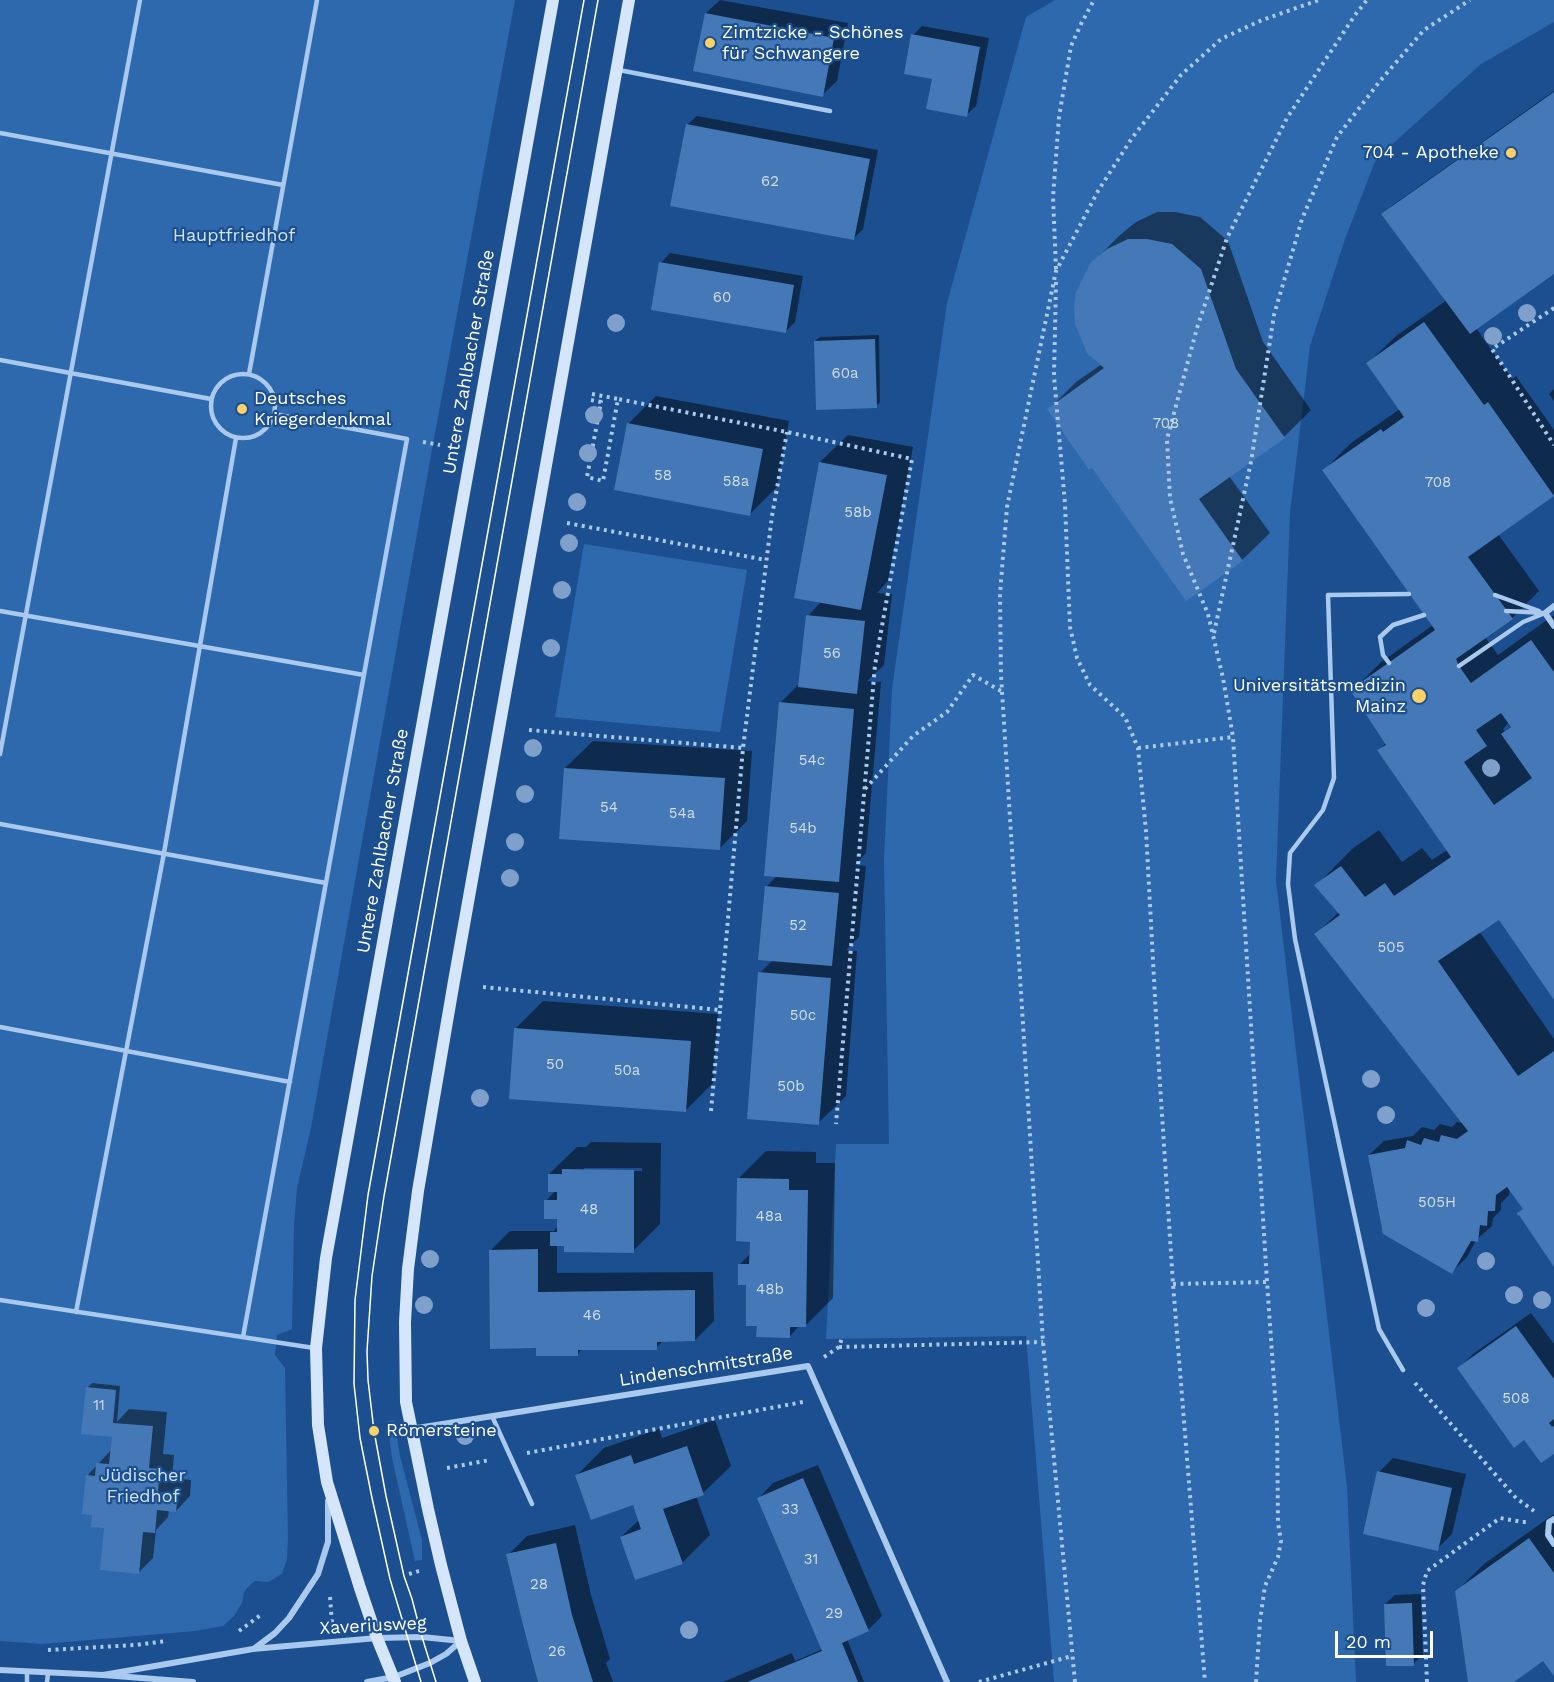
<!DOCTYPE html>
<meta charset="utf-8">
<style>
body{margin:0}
#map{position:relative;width:1554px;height:1682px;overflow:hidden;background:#1b4f8f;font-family:"Work Sans",sans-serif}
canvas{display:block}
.scale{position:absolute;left:1335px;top:1631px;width:98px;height:27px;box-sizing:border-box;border:3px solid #fff;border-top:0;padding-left:8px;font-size:18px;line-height:21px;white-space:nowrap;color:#fff;-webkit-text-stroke:4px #1b4f8f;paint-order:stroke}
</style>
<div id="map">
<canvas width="1554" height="1682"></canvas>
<div class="scale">20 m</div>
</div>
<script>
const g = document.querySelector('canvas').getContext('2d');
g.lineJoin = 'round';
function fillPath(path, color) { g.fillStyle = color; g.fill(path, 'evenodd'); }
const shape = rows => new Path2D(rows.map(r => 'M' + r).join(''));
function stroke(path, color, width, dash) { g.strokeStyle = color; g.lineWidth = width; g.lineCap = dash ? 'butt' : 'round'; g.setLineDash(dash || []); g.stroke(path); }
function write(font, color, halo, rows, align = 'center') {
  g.font = font + ' "Work Sans",sans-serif'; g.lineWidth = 4.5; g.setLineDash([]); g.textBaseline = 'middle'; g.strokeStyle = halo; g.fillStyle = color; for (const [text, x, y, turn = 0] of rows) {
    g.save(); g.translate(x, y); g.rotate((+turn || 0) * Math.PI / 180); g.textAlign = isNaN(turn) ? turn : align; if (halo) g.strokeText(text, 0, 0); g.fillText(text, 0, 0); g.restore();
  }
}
fillPath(shape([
 [0,0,515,0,433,444,311,1128,297,1188,294,1225,292,1329,277,1335,275,1355,285,1368,288,1539,287,1559,282,1574,268,1582,255,1581,249,1586,244,1592,242,1603,234,1616,223,1626,195,1631,43,1644,0,1641],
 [1055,0,1554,0,1554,22,1481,64,1376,159,1345,239,1310,346,1290,513,1276,880,1347,1487,1356,1682,1054,1682,1026,1336,826,1339,836,1144,889,1144,884,860,892,689,947,303,1026,17],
 [584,544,747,570,720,732,555,717],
 [394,1420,400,1456,422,1540,422,1560,415,1561,392,1458,387,1421]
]), '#2e69ad');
fillPath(shape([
 [720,0,848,23,837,81,822,95,706,13],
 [922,26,989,38,976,106,966,115,934,78,913,35],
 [1554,91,1554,272,1476,328,1512,379,1516,376,1554,430,1554,494,1498,534,1539,591,1512,618,1485,637,1498,655,1554,615,1554,998,1499,918,1479,931,1554,1039,1554,1264,1525,1208,1510,1187,1509,1195,1501,1203,1501,1210,1493,1218,1492,1226,1476,1240,1467,1257,1452,1272,1369,1155,1384,1141,1413,1136,1422,1127,1434,1130,1440,1124,1452,1127,1457,1122,1464,1123,1316,934,1339,912,1316,886,1352,849,1379,830,1402,862,1422,848,1432,860,1447,850,1379,750,1386,743,1352,691,1380,663,1433,625,1324,470,1351,443,1400,409,1368,363,1396,336,1447,300,1383,215,1393,205],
 [1509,722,1511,726,1505,732,1503,729],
 [697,116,878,150,863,229,853,239,687,125],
 [1157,212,1175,212,1200,217,1228,241,1263,342,1311,410,1284,437,1229,476,1270,533,1242,560,1093,466,1049,409,1076,382,1102,364,1092,263,1120,235,1136,222],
 [670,253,803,276,795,322,785,332,661,263],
 [879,335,880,402,876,406,815,341,820,337],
 [1554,389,1554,401,1549,394],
 [656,396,789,421,777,487,750,514,628,424],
 [848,435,913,447,888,581,877,593,892,594,884,665,867,681,881,682,866,853,855,865,866,866,859,937,846,950,857,951,846,1096,818,1123,760,973,773,960,766,887,777,876,780,703,800,683,808,616,822,601,820,462],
 [593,741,752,751,747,821,720,848,565,768],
 [543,1001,718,1014,713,1083,685,1111,516,1028],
 [591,1142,661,1143,660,1224,633,1251,557,1244,557,1273,713,1272,714,1321,695,1340,664,1340,656,1348,583,1348,577,1355,538,1347,491,1250,510,1231,554,1231,558,1226,558,1218,546,1201,556,1190,549,1174,577,1147,586,1147],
 [584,1168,642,1168,642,1171,584,1171],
 [766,1151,816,1152,816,1163,835,1163,833,1298,806,1325,800,1325,790,1336,758,1325,748,1284,740,1264,751,1253,751,1240,738,1179],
 [1531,1313,1554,1344,1554,1453,1525,1438,1459,1368,1473,1354],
 [92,1383,120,1386,117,1422,129,1409,167,1412,163,1454,174,1455,172,1478,191,1480,190,1496,176,1511,169,1510,168,1517,156,1530,153,1558,139,1572,105,1527,93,1514,87,1476,112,1449,114,1433,87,1388],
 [715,1420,731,1466,703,1493,696,1496,710,1535,682,1563,621,1537,639,1520,633,1503,577,1475,604,1448,659,1429,662,1438],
 [1393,1458,1466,1474,1452,1534,1437,1549,1379,1472],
 [818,1465,882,1616,868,1630,847,1639,864,1682,723,1682,792,1653,795,1661,823,1649,759,1498,773,1483],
 [1554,1514,1554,1674,1543,1659,1511,1682,1470,1682,1456,1592,1484,1564],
 [575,1525,591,1595,610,1659,606,1663,613,1682,540,1682,508,1555,527,1536],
 [1421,1594,1423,1655,1413,1664,1385,1604,1395,1595]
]), '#0007');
fillPath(shape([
 [705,13,834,38,823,97,693,71],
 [911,34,980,47,967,117,926,109,932,79,904,74],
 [1554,92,1554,274,1470,334,1381,214],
 [686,124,870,159,854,240,670,206],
 [1128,239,1147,239,1172,244,1201,269,1236,369,1285,438,1199,499,1243,561,1186,601,1092,468,1089,470,1047,409,1104,368,1087,353,1075,324,1074,308,1076,292,1091,262,1107,249],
 [659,262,794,285,786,333,651,310],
 [1424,322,1484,405,1488,402,1554,496,1468,557,1513,619,1456,659,1459,666,1471,683,1531,640,1554,672,1554,1000,1499,920,1438,961,1518,1076,1554,1051,1554,1267,1519,1215,1518,1216,1517,1213,1523,1209,1507,1187,1496,1195,1495,1211,1488,1211,1487,1226,1480,1225,1478,1242,1471,1241,1452,1274,1383,1234,1368,1155,1405,1148,1407,1140,1421,1145,1424,1138,1439,1142,1441,1135,1457,1139,1468,1131,1314,934,1340,915,1314,885,1341,866,1365,897,1385,883,1394,896,1451,857,1377,750,1386,745,1350,690,1435,630,1322,470,1381,429,1383,432,1404,417,1366,363],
 [1501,713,1511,727,1501,734,1532,778,1494,805,1464,762,1487,746,1476,730],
 [875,339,877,408,816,410,814,341],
 [627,423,763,449,750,516,614,490],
 [819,462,887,475,861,610,794,598],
 [806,615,865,621,857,694,798,687],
 [779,702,854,709,839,882,764,876],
 [564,768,725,778,720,850,559,839],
 [765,886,839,893,832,966,758,960],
 [758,972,831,978,819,1125,747,1119],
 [514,1028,691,1041,686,1112,509,1099],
 [562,1169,634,1170,634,1253,564,1252,564,1246,550,1246,550,1232,557,1232,557,1219,544,1219,544,1200,557,1200,557,1192,548,1192,548,1174,562,1174],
 [737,1178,789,1179,789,1190,808,1190,806,1327,790,1327,790,1338,756,1337,757,1326,746,1326,746,1285,738,1285,738,1264,749,1264,750,1242,736,1241],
 [538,1249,538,1292,695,1290,695,1341,657,1342,657,1350,578,1350,578,1356,536,1356,536,1348,490,1349,489,1250],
 [1516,1326,1554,1379,1554,1419,1549,1423,1552,1427,1554,1426,1554,1454,1541,1463,1524,1440,1514,1448,1457,1368],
 [86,1387,116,1390,113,1423,153,1426,149,1468,160,1469,158,1492,178,1494,176,1512,157,1510,155,1533,143,1532,139,1574,100,1570,104,1528,91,1527,92,1515,82,1514,86,1475,95,1476,96,1463,109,1464,112,1437,81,1434],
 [687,1446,704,1495,663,1509,683,1564,635,1580,620,1537,641,1529,633,1505,591,1520,575,1475,631,1455,634,1464],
 [1377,1471,1452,1488,1438,1551,1363,1534],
 [803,1478,869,1631,842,1643,858,1682,747,1682,822,1651,757,1498],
 [1529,1538,1554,1573,1554,1676,1543,1661,1514,1682,1468,1682,1455,1591],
 [556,1543,572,1615,593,1682,538,1682,523,1625,506,1554],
 [1412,1603,1414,1666,1386,1666,1384,1604]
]), '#4478b7');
stroke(shape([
 [1056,269,1053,197,1059,117,1071,46,1082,22,1094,0],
 [1056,282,1054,376,1065,504,1070,627,1077,658,1090,685,1125,717,1138,748,1146,831,1158,1053,1173,1284,1205,1682],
 [1554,308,1492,349,1554,445],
 [592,394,618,399],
 [591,400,601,402,587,477,603,481,618,399,787,432,912,459,875,665,836,1124],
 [423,442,440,445],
 [567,523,766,560],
 [1214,633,1251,462,1274,315,1302,219,1337,137,1380,81,1424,30,1470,0],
 [529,730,743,748],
 [1138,748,1233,737],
 [865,789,913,736,947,712,973,675,1001,691],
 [483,987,720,1010,743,748,772,516,787,432],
 [711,1111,720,1010],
 [1173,1284,1267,1282],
 [839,1347,1043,1342],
 [824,1357,839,1347,842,1338],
 [1415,1383,1516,1498,1534,1511],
 [527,1453,803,1402],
 [447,1468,490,1460],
 [409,1574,419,1571],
 [330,1597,332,1623],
 [239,1631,262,1614],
 [48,1650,135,1645,167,1641],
 [979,1682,1072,1656],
 [1075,1682,1043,1342,1001,675,1000,594,1007,507,1056,271,1098,191,1132,138,1181,75,1221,39,1262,20,1319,0],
 [1256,1682,1260,1621,1265,1586,1278,1557,1281,1541,1278,1523,1277,1424,1267,1282,1233,737,1223,678,1208,614,1183,554,1170,498,1167,439,1197,328,1227,238,1287,118,1355,15,1367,0],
 [1427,1682,1423,1585,1427,1571,1500,1518,1522,1522,1530,1522]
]), '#a9c9ee', 4, [3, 4.5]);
stroke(shape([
 [619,70,830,111],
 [0,133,283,185],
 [0,360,211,399],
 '211 406a32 32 0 1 1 64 0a32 32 0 1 1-64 0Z',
 [249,374,317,0],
 [1495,595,1539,611],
 [0,611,364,675],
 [1389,663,1383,655,1380,637,1393,625,1424,615],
 [1459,666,1523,622,1545,613,1506,611],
 [0,754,140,0],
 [0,824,326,883],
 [0,1027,290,1082],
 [0,1300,314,1348],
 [76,1312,164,853,236,438],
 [243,1337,407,439,274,414],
 [1403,1370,1379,1329,1295,939,1288,884,1290,853,1323,810,1334,778,1328,595,1409,594],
 [492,1416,532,1504],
 [27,1682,27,1672],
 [47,1682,48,1674]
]), '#a9c9ee', 4.5);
stroke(shape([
 [1554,606,1545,613,1554,626],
 [411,1429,808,1366,947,1682],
 [1554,1519,1549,1522,1548,1535,1554,1544],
 [255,1648,275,1633,289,1618,318,1574,328,1542,328,1501],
 [0,1670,103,1675,193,1682],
 [103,1675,253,1649,377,1638,422,1637,461,1641],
 [367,1682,394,1677,430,1663,446,1654,461,1641]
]), '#a9c9ee', 6);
stroke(shape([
 [395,1682,377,1638,360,1588,327,1482,318,1425,316,1348,326,1258,553,0],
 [475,1682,461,1641,441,1565,428,1509,406,1402,405,1322,408,1269,418,1191,454,981,629,0]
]), '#d6e6fa', 12);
stroke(shape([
 [421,1682,390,1579,372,1498,360,1438,354,1384,355,1300,368,1195,584,0],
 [436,1682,422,1637,412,1599,404,1576,386,1496,374,1431,368,1380,367,1351,372,1276,384,1196,598,0]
]), '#fff', 1.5);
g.fillStyle = '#7ea0ca';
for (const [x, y] of [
 [1527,313],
 [616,323],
 [1493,336],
 [594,415],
 [588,453],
 [577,502],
 [569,543],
 [562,590],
 [551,648],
 [533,748],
 [1491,768],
 [525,794],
 [515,842],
 [510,878],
 [1371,1079],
 [480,1098],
 [1386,1115],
 [430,1259],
 [1486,1261],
 [1514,1295],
 [1542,1300],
 [424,1305],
 [1426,1308],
 [465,1436],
 [689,1630]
]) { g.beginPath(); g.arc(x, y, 9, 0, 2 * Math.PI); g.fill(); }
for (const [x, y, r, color] of [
 [710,43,6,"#ffd166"],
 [1511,153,6,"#ffd166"],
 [242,409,6,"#ffd166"],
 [1419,696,8,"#ffd166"],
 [374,1431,6,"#ffd166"]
]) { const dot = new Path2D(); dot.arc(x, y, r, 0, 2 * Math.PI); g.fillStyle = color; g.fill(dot); stroke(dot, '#1b4f8f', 2); }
write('15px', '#d0dded', null, [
 ["62",770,182],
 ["60",722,298],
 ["60a",845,374],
 ["708",1166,424],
 ["58",663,476],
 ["58a",736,482],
 ["708",1438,483],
 ["58b",858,513],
 ["56",832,654],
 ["54c",812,761],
 ["54",609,808],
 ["54a",682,814],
 ["54b",803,829],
 ["52",798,926],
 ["505",1391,948],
 ["50c",803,1016],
 ["50",555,1065],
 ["50a",627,1071],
 ["50b",791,1087],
 ["505H",1437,1203],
 ["48",589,1210],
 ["48a",769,1217],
 ["48b",770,1290],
 ["46",592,1316],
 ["508",1516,1399],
 ["11",99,1406],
 ["33",790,1510],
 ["31",811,1560],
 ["28",539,1585],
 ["29",834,1614],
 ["26",557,1652]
]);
write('18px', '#fff', '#1b4f8f', [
 ["Zimtzicke - Schönes",722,33],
 ["für Schwangere",722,54],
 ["704 - Apotheke",1499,153,"right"],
 ["Deutsches",254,399],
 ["Kriegerdenkmal",254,420],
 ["Universitätsmedizin",1406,686,"right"],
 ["Mainz",1406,707,"right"],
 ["Römersteine",386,1431]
], 'left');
write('18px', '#cfe3fa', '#1b4f8f', [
 ["Hauptfriedhof",234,236],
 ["Jüdischer",143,1476],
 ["Friedhof",143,1497]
]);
write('18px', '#fff', '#1b4f8f', [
 ["Untere Zahlbacher Straße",469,362,-80],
 ["Untere Zahlbacher Straße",383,841,-80],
 ["Lindenschmitstraße",706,1367,-9],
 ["Xaveriusweg",373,1626,-3]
]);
</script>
